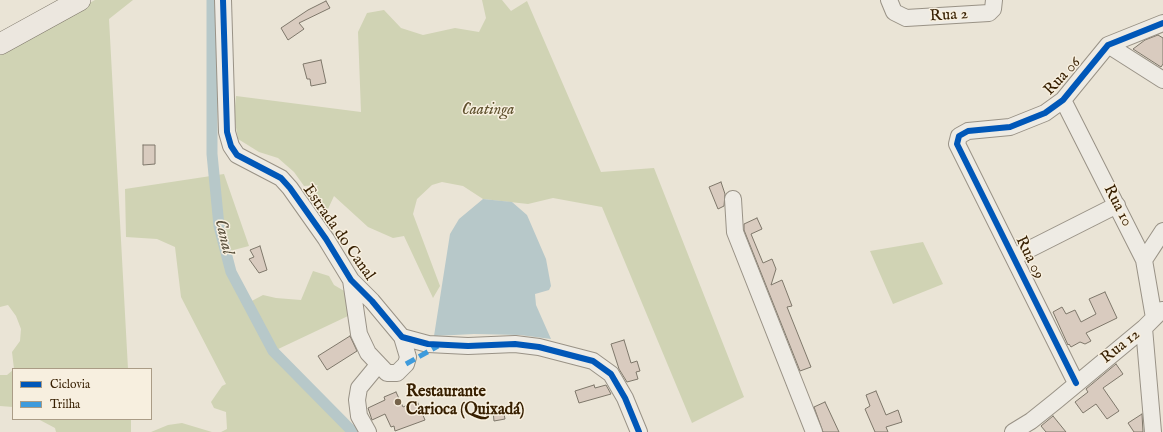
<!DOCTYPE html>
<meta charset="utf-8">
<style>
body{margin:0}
#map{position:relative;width:1163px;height:432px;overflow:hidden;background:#eae4d6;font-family:"IM FELL English",serif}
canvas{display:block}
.legend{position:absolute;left:12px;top:368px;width:140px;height:52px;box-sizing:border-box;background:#f7efdf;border:1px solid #aa9c86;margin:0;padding:5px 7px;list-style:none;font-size:12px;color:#371f00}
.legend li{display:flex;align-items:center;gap:8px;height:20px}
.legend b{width:20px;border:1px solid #aa9c86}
</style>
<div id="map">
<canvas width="1163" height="432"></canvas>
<ul class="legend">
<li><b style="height:5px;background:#0057b8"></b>Ciclovia</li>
<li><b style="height:5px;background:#3e9bdc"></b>Trilha</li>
</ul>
</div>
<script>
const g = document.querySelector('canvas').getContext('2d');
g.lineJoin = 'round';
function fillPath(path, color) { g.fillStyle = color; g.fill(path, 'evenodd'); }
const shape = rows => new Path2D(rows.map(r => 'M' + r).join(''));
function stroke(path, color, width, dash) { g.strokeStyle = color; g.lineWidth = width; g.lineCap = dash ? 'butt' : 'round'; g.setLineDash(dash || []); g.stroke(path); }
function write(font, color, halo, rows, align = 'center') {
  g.font = font + ' "IM FELL English",serif'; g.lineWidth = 3; g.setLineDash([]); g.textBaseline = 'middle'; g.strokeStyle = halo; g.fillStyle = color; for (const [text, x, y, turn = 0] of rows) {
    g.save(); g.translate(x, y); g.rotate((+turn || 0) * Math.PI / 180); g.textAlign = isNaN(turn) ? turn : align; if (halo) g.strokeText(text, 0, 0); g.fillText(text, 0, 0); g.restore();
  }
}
fillPath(shape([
 [95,0,133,0,109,19,128,369,14,369,12,352,20,341,21,329,16,316,8,305,0,307,0,52],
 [482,0,502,0,511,11,527,1,601,172,654,168,744,397,692,423,602,207,553,198,528,204,483,199,463,186,442,182,432,185,417,199,413,214,440,286,433,298,404,236,393,238,368,227,334,196,328,209,310,197,318,185,304,186,294,172,278,158,259,152,238,139,234,116,236,96,361,112,358,32,367,13,384,10,401,28,423,35,455,28,479,32,486,18],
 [224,174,249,246,226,252,231,272,248,303,263,295,276,298,301,300,313,271,329,276,334,285,346,292,348,316,274,351,353,432,221,432,227,429,226,412,214,408,211,402,222,386,226,384,181,297,175,247,157,239,126,237,125,189],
 [923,242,943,284,893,304,870,251],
 [13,370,13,407,0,406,0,375,7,375],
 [38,419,131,419,131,432,56,432,55,428],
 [182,423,212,432,151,432,168,425]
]), '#d0d3b4');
fillPath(shape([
 [483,199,512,202,527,215,546,259,551,286,549,290,535,294,536,305,551,339,520,335,474,334,434,336,450,234,459,219]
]), '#b7c8c9');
stroke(shape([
 [212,0,212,154,219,226,231,272,273,351,353,432]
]), '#b7c8c9', 11);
const building = shape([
 [326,1,330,8,299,23,304,29,288,40,281,28,308,10,326,1],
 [1158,35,1163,38,1163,64,1161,67,1133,49,1145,40,1158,35],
 [321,60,326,83,311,86,310,79,307,79,303,64,321,60],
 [143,145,155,145,155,164,143,165,143,145],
 [721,182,725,194,724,206,718,209,709,187,721,182],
 [757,218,762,229,751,234,763,263,772,259,776,269,771,285,782,280,792,306,787,307,811,367,800,371,744,230,744,224,757,218],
 [260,246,267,270,259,273,249,259,254,257,250,250,260,246],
 [1105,292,1117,318,1086,333,1091,341,1085,344,1080,342,1071,347,1069,344,1068,345,1053,312,1062,307,1066,314,1075,310,1081,322,1096,314,1089,299,1105,292],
 [350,336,357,351,327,370,318,356,350,336],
 [624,340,631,363,637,361,640,371,636,372,638,379,627,382,619,369,611,344,624,340],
 [1116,364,1123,374,1103,388,1119,411,1107,419,1096,404,1083,413,1075,402,1088,392,1086,389,1116,364],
 [594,385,595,388,606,385,611,394,579,403,575,391,594,385],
 [876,391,886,415,898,410,902,422,886,427,888,432,875,432,865,409,870,406,866,395,876,391],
 [396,392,403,407,417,401,425,420,395,431,394,426,391,427,385,414,372,420,368,408,385,400,384,397,396,392],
 [825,402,839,432,823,432,814,407,825,402],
 [503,409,505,419,494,421,493,411,503,409],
 [1142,414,1143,432,1134,432,1128,423,1142,414],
 [1053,416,1066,432,1046,432,1041,426,1053,416]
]);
fillPath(building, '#d9cbbf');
stroke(building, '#7e776a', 1);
const minor = shape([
 [223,0,227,132,231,146,237,155,281,178,290,188,326,239,351,280,372,301,402,337,428,344,468,346,515,344,539,347,593,361,611,374,625,398,639,432],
 [889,0,894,12,906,18,989,13,993,9,994,0],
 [1108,45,1163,80],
 [1063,100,1144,260,1154,318],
 [733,199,735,232,814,432],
 [1014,257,1117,205],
 [1144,260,1163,231],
 [351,280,359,334,368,353,387,373,397,373,406,364,408,357,402,337],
 [1144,328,1153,432],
 [1076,383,957,144,959,136,968,131,1010,127,1045,113,1063,100,1108,45,1163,23],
 [368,432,359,416,357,400,359,388,378,365],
 [1013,432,1031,421,1056,401,1144,328,1162,310]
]);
const major = shape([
 [0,44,80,0]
]);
stroke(minor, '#999286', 18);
stroke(major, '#7e776a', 22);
stroke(minor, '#eeebe4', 16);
stroke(major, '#ece7df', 21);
stroke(shape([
 [406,364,438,346]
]), '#3e9bdc', 5, [10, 5]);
stroke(shape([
 [223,0,227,132,231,146,237,155,281,178,290,188,326,239,351,280,372,301,402,337,428,344,468,346,515,344,539,347,593,361,611,374,625,398,639,432],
 [1076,383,957,144,959,136,968,131,1010,127,1045,113,1063,100,1108,45,1163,23]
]), '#0057b8', 6);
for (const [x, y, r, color] of [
 [398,402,4,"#76644b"]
]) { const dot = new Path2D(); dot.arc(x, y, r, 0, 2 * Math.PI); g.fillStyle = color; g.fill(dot); stroke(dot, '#f7efdf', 1.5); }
write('16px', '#371f00', '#f7efdf', [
 ["Rua 2",949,16,-4],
 ["Rua 06",1063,77,-47],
 ["Rua 10",1117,206,63],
 ["Estrada do Canal",338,233,55],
 ["Rua 09",1029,258,64],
 ["Rua 12",1121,347,-39]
]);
write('italic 16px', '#5f512e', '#f7efdf', [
 ["Caatinga",488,111]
]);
write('bold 16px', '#371f00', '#f7efdf', [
 ["Restaurante",406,393],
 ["Carioca (Quixadá)",406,411]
], 'left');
write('italic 17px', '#574e3a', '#f7efdf', [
 ["Canal",223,237,77]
]);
</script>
